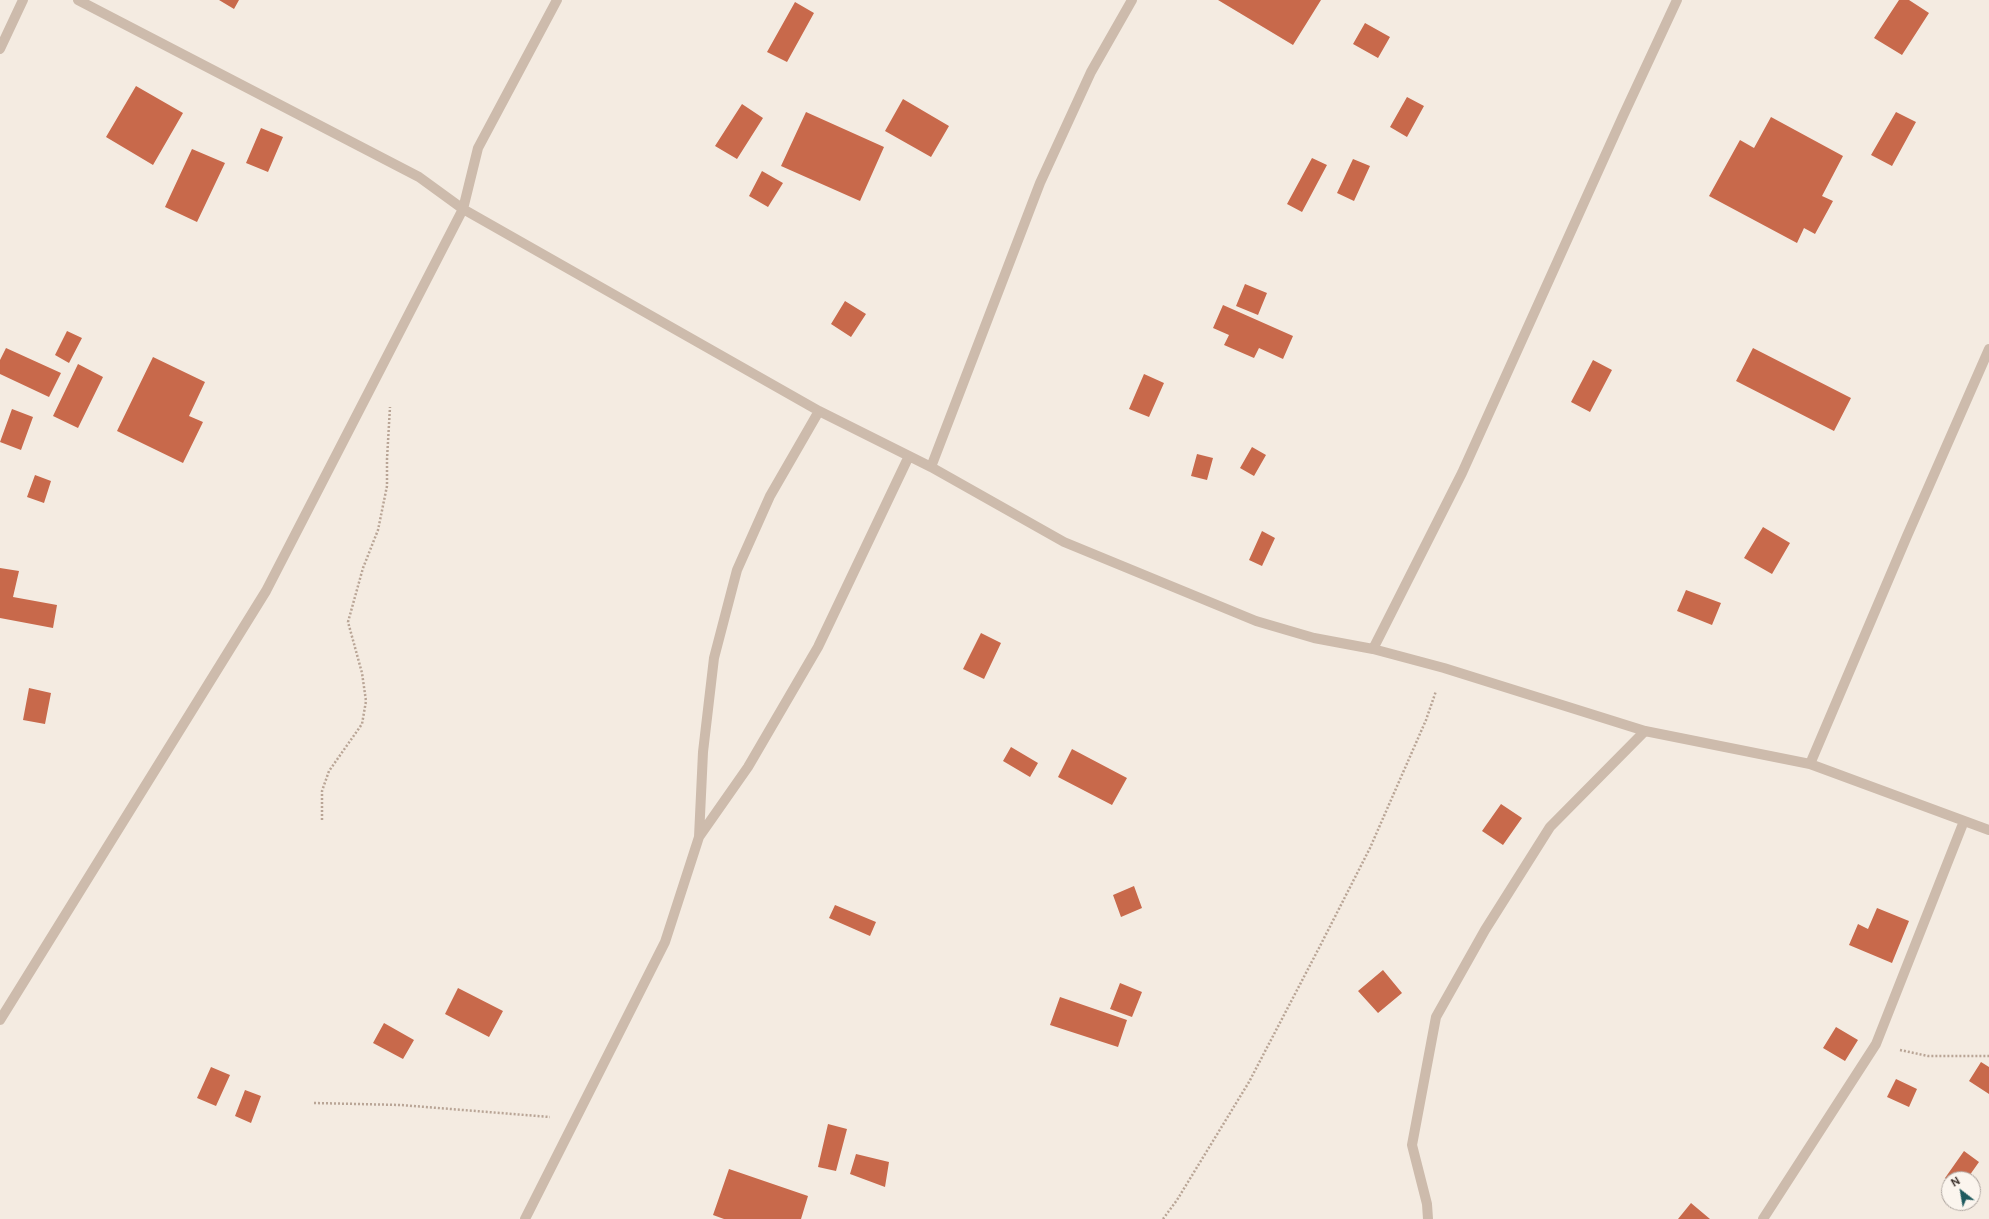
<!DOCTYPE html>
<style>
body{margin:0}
#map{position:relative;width:1989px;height:1219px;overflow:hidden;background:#f4ebe1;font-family:"DM Sans",sans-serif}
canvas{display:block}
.north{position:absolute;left:1941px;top:1171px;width:40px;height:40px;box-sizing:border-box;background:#fbf5ee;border:1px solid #aea6a0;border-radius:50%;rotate:329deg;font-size:11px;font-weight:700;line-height:16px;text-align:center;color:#3b302b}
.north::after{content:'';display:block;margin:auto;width:14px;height:18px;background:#1f5a5e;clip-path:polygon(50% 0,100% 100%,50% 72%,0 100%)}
</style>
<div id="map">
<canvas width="1989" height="1219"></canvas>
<div class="north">N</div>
</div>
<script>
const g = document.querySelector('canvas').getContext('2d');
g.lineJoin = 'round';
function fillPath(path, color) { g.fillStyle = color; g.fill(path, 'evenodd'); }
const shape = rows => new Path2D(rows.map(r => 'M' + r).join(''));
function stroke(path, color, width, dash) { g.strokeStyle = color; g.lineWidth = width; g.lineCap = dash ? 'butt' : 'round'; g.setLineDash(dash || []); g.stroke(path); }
fillPath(shape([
 [219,0,239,0,234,9],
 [1218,0,1321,0,1293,45],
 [1899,0,1909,0,1929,13,1902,55,1874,38],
 [795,2,814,13,787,62,767,52],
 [1365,23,1390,37,1378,58,1353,44],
 [136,86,183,113,153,165,106,137],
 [1407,97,1424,106,1407,137,1390,127],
 [903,99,949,126,931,157,885,131],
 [742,104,763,118,737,159,715,146],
 [806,112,884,147,860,201,781,166],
 [1896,112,1916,122,1892,166,1871,155],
 [1771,117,1843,156,1822,196,1833,201,1815,234,1804,228,1797,243,1709,196,1740,140,1754,148],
 [261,128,283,137,268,172,246,163],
 [192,149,225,163,197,222,165,207],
 [1312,158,1327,165,1302,212,1287,204],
 [1353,159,1370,166,1354,201,1337,193],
 [762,171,783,183,768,207,749,196],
 [1245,284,1267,293,1258,315,1236,306],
 [845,301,866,314,851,337,831,324],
 [1223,305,1293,336,1283,359,1259,348,1254,358,1224,345,1229,335,1213,328],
 [67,331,82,338,69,363,55,355],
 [6,348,61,373,49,397,0,374,0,360],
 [1753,348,1851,398,1834,431,1736,381],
 [153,357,205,382,189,416,203,422,183,463,117,431],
 [1593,360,1612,370,1590,412,1571,402],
 [78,364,103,377,78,428,53,416],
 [1144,374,1164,383,1149,417,1129,409],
 [12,409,33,417,21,450,0,442],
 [1252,447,1266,455,1254,476,1240,468],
 [1197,454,1213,458,1207,480,1191,476],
 [35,475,51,481,44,503,27,497],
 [1763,527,1790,543,1772,574,1744,558],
 [1262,531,1275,538,1262,566,1249,560],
 [0,568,19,571,13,597,57,605,53,628,0,618],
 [1686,590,1721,603,1712,625,1677,611],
 [981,633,1001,643,984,679,963,669],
 [29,688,51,693,45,724,23,720],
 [1011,747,1038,763,1030,777,1003,761],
 [1072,749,1127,778,1112,805,1058,777],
 [1501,804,1522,818,1503,845,1482,831],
 [1134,886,1142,908,1121,917,1113,895],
 [835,905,876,922,870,936,829,918],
 [1877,908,1909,921,1892,963,1849,945,1858,924,1868,929],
 [1383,970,1402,993,1378,1013,1358,991],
 [1120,983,1142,992,1132,1017,1110,1009],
 [458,988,503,1011,489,1037,445,1014],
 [1060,997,1127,1020,1118,1047,1050,1025],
 [384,1023,414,1040,403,1059,373,1043],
 [1836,1027,1858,1040,1845,1061,1823,1048],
 [1981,1062,1989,1067,1989,1094,1969,1081],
 [211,1067,230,1075,216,1106,197,1098],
 [1896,1079,1917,1089,1909,1107,1887,1097],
 [245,1090,261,1096,251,1123,235,1116],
 [828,1124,847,1129,836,1171,818,1167],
 [1964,1151,1979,1162,1967,1179,1949,1179,1949,1181,1945,1178],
 [856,1154,889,1162,885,1187,850,1174],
 [729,1169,808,1196,801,1219,724,1219,713,1215],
 [1691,1203,1710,1219,1678,1219]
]), '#c8694b');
stroke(shape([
 [322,820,322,791,329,771,362,724,366,701,362,673,348,622,363,568,378,530,387,486,387,459,390,407],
 [1900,1050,1928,1056,1989,1056],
 [314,1103,401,1105,550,1117],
 [1163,1219,1177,1200,1249,1082,1319,948,1370,848,1426,720,1436,691]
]), '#b9a596', 2.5, [2, 2]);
stroke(shape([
 [78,0,419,177,463,209,819,411,931,467,1064,542,1256,621,1314,638,1373,649,1444,668,1645,731,1810,764,1989,830],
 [0,49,23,0],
 [931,467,1040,183,1091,72,1132,0],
 [1373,649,1462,473,1623,116,1677,0],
 [1810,764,1907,536,1989,349],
 [699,837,748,767,818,647,909,456],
 [0,1020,266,591,463,209,478,148,557,0],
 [525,1219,665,942,699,837,703,752,714,658,737,570,770,496,819,411],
 [1428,1219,1427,1204,1412,1145,1436,1017,1485,930,1550,827,1645,731],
 [1763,1219,1876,1044,1964,821]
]), '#cdbbac', 10);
</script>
